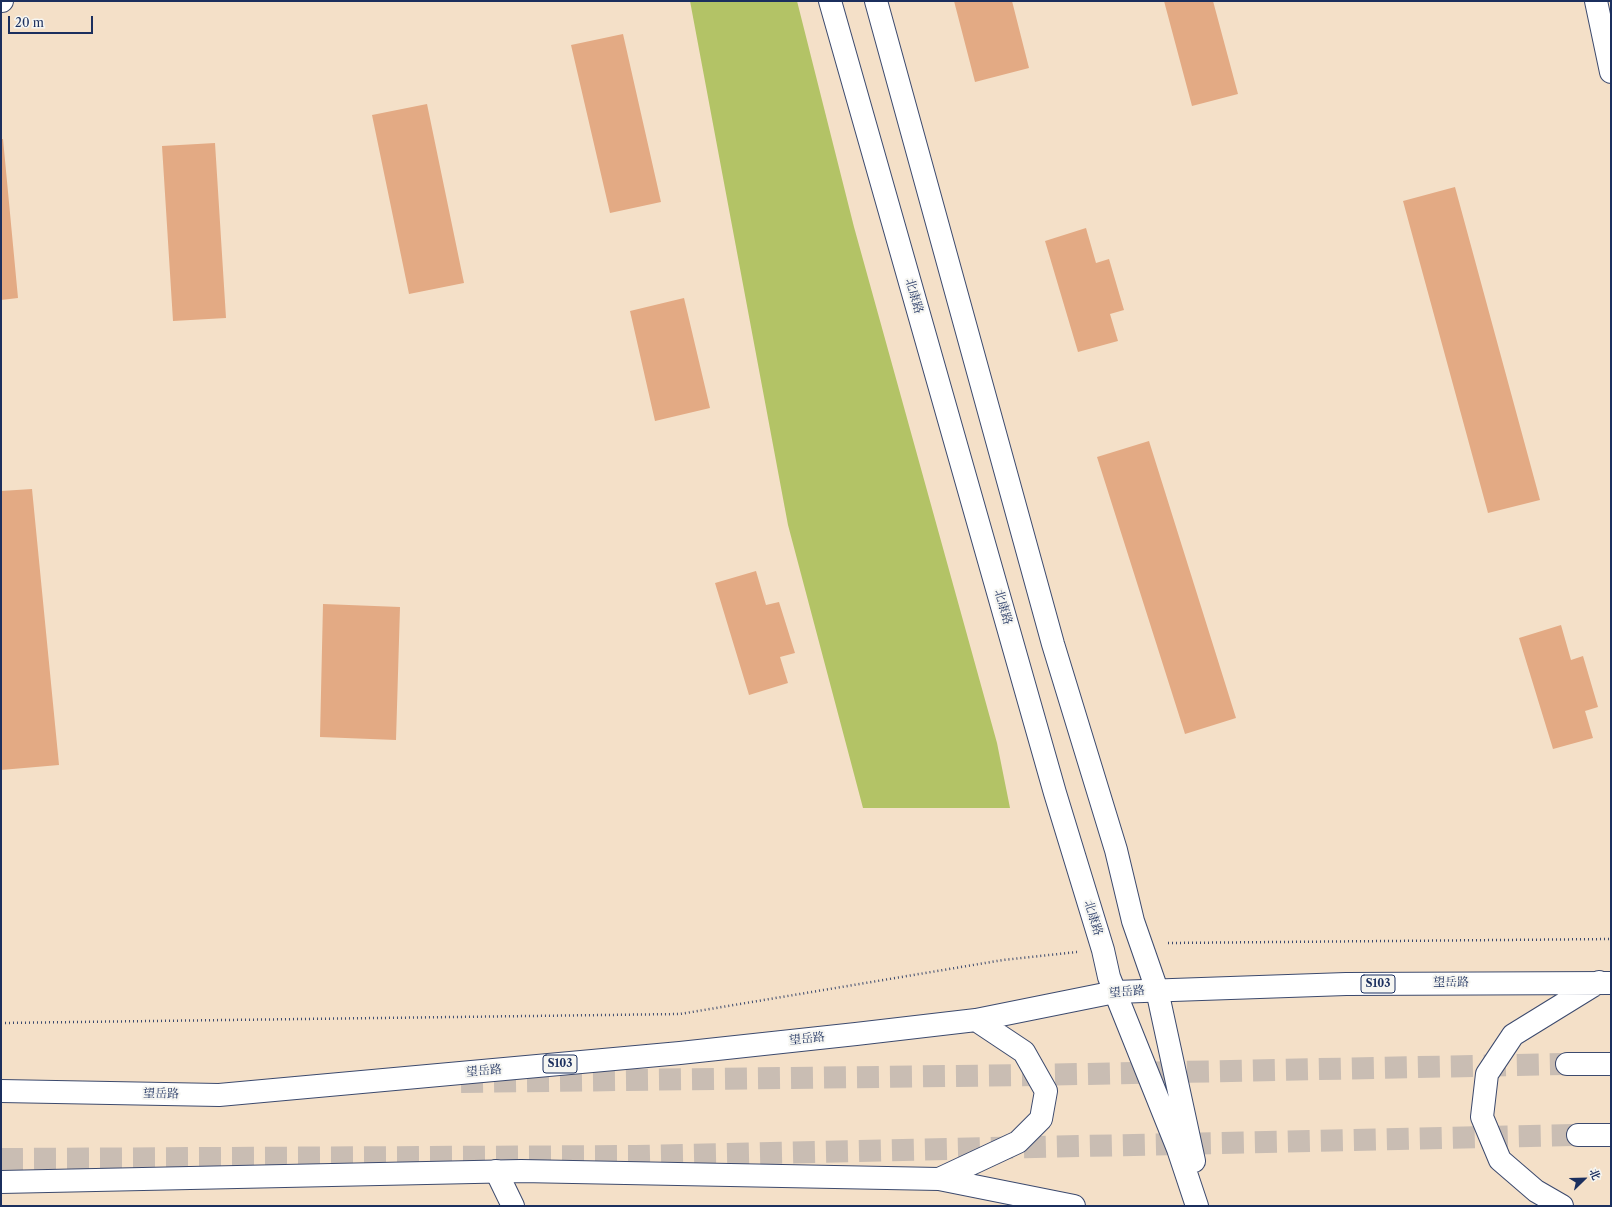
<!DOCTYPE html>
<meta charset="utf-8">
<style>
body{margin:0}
#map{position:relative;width:1612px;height:1207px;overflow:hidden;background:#f4e0c8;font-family:"Libre Caslon Text","Noto Serif SC",serif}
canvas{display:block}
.frame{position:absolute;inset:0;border:2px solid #1b2f5e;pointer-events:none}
.north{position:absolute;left:1564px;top:1159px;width:40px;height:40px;-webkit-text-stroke:3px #f6f6f2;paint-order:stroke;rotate:67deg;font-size:11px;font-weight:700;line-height:16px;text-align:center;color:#1b2f5e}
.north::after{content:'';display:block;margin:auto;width:14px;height:18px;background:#1b2f5e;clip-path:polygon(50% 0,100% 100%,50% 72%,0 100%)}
.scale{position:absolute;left:8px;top:16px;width:85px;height:18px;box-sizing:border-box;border:2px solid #1b2f5e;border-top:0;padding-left:5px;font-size:12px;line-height:14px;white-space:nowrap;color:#1b2f5e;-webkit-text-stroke:3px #f6f6f2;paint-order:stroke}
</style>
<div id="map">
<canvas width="1612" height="1207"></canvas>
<div class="frame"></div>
<div class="north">北</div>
<div class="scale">20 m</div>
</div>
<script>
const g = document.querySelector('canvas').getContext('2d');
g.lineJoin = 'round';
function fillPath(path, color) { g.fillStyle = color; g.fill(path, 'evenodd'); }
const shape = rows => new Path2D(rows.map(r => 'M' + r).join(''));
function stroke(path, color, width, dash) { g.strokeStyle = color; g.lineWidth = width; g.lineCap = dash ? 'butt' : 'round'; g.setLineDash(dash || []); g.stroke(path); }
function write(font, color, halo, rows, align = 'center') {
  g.font = font + ' "Libre Caslon Text","Noto Serif SC",serif'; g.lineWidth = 4; g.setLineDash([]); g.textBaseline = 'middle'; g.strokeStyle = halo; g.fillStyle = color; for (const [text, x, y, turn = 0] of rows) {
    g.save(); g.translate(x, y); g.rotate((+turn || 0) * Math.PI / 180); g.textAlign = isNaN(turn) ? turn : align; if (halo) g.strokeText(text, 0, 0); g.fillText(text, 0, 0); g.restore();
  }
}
fillPath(shape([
 [690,1,797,1,854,227,997,743,1010,808,863,808,788,525]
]), '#b3c366');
fillPath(shape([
 [954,1,1012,1,1029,68,975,82],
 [1164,1,1213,1,1238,94,1192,106],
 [623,34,661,202,610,213,571,45],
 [427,104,464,283,409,294,372,115],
 [1,139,3,139,18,298,1,300],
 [215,143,226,318,173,321,162,146],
 [1455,187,1540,500,1488,513,1403,201],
 [1086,228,1096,263,1109,259,1124,310,1110,314,1118,341,1078,352,1045,241],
 [684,298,710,408,655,421,630,311],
 [1149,441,1236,718,1185,734,1097,457],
 [32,489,59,765,1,770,1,491],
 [756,571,766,605,779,602,795,653,780,657,788,683,749,695,715,583],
 [323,604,400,607,396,740,320,737],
 [1561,625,1571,660,1583,656,1598,707,1585,711,1593,738,1553,749,1519,638]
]), '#e3aa84');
stroke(shape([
 [461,1082,1034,1075,1567,1064],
 [1,1159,635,1156,1578,1135]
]), '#c9bdb3', 22, [22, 11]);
const secondary = shape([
 [1,1,2,1],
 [830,1,1055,793,1103,950,1109,977,1178,1149,1197,1206],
 [876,1,1053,644,1116,850,1133,921,1157,990,1194,1161],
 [1596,1,1611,72],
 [496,1171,513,1206]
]);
const primary = shape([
 [1,1091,219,1095,680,1053,856,1034,976,1020,1115,992,1346,984,1611,983],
 [939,1179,1018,1142,1041,1119,1046,1091,1024,1052,976,1020],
 [1,1182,521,1171,939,1179,1074,1206],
 [1562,1206,1536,1191,1500,1160,1482,1117,1487,1074,1513,1035,1599,982]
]);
const highway = shape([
 [1567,1064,1611,1064],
 [1578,1135,1611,1135]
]);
stroke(secondary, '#3c4a6e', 24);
stroke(primary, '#3c4a6e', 24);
stroke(highway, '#3c4a6e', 24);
stroke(shape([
 [1168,943,1611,939],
 [1,1023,680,1014,1003,960,1077,952]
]), '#3c4a6e', 2.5, [1, 3]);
stroke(secondary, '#fff', 22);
stroke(primary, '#fff', 22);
stroke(highway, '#fff', 22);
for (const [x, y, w] of [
 [1378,984,34],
 [560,1064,34]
]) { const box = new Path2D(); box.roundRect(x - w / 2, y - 9, w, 18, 3); g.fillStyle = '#f6f6f2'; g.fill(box); stroke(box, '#1b2f5e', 1); }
write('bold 11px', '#1b2f5e', null, [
 ["S103",1378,984],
 ["S103",560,1064]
]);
write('12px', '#1b2f5e', '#f6f6f2', [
 ["北康路",914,296,74],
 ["北康路",1003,607,74],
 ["北康路",1093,918,73],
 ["望岳路",1451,983],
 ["望岳路",1127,992,-5],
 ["望岳路",807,1039,-6],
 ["望岳路",484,1071,-5],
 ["望岳路",161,1094,1]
]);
</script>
